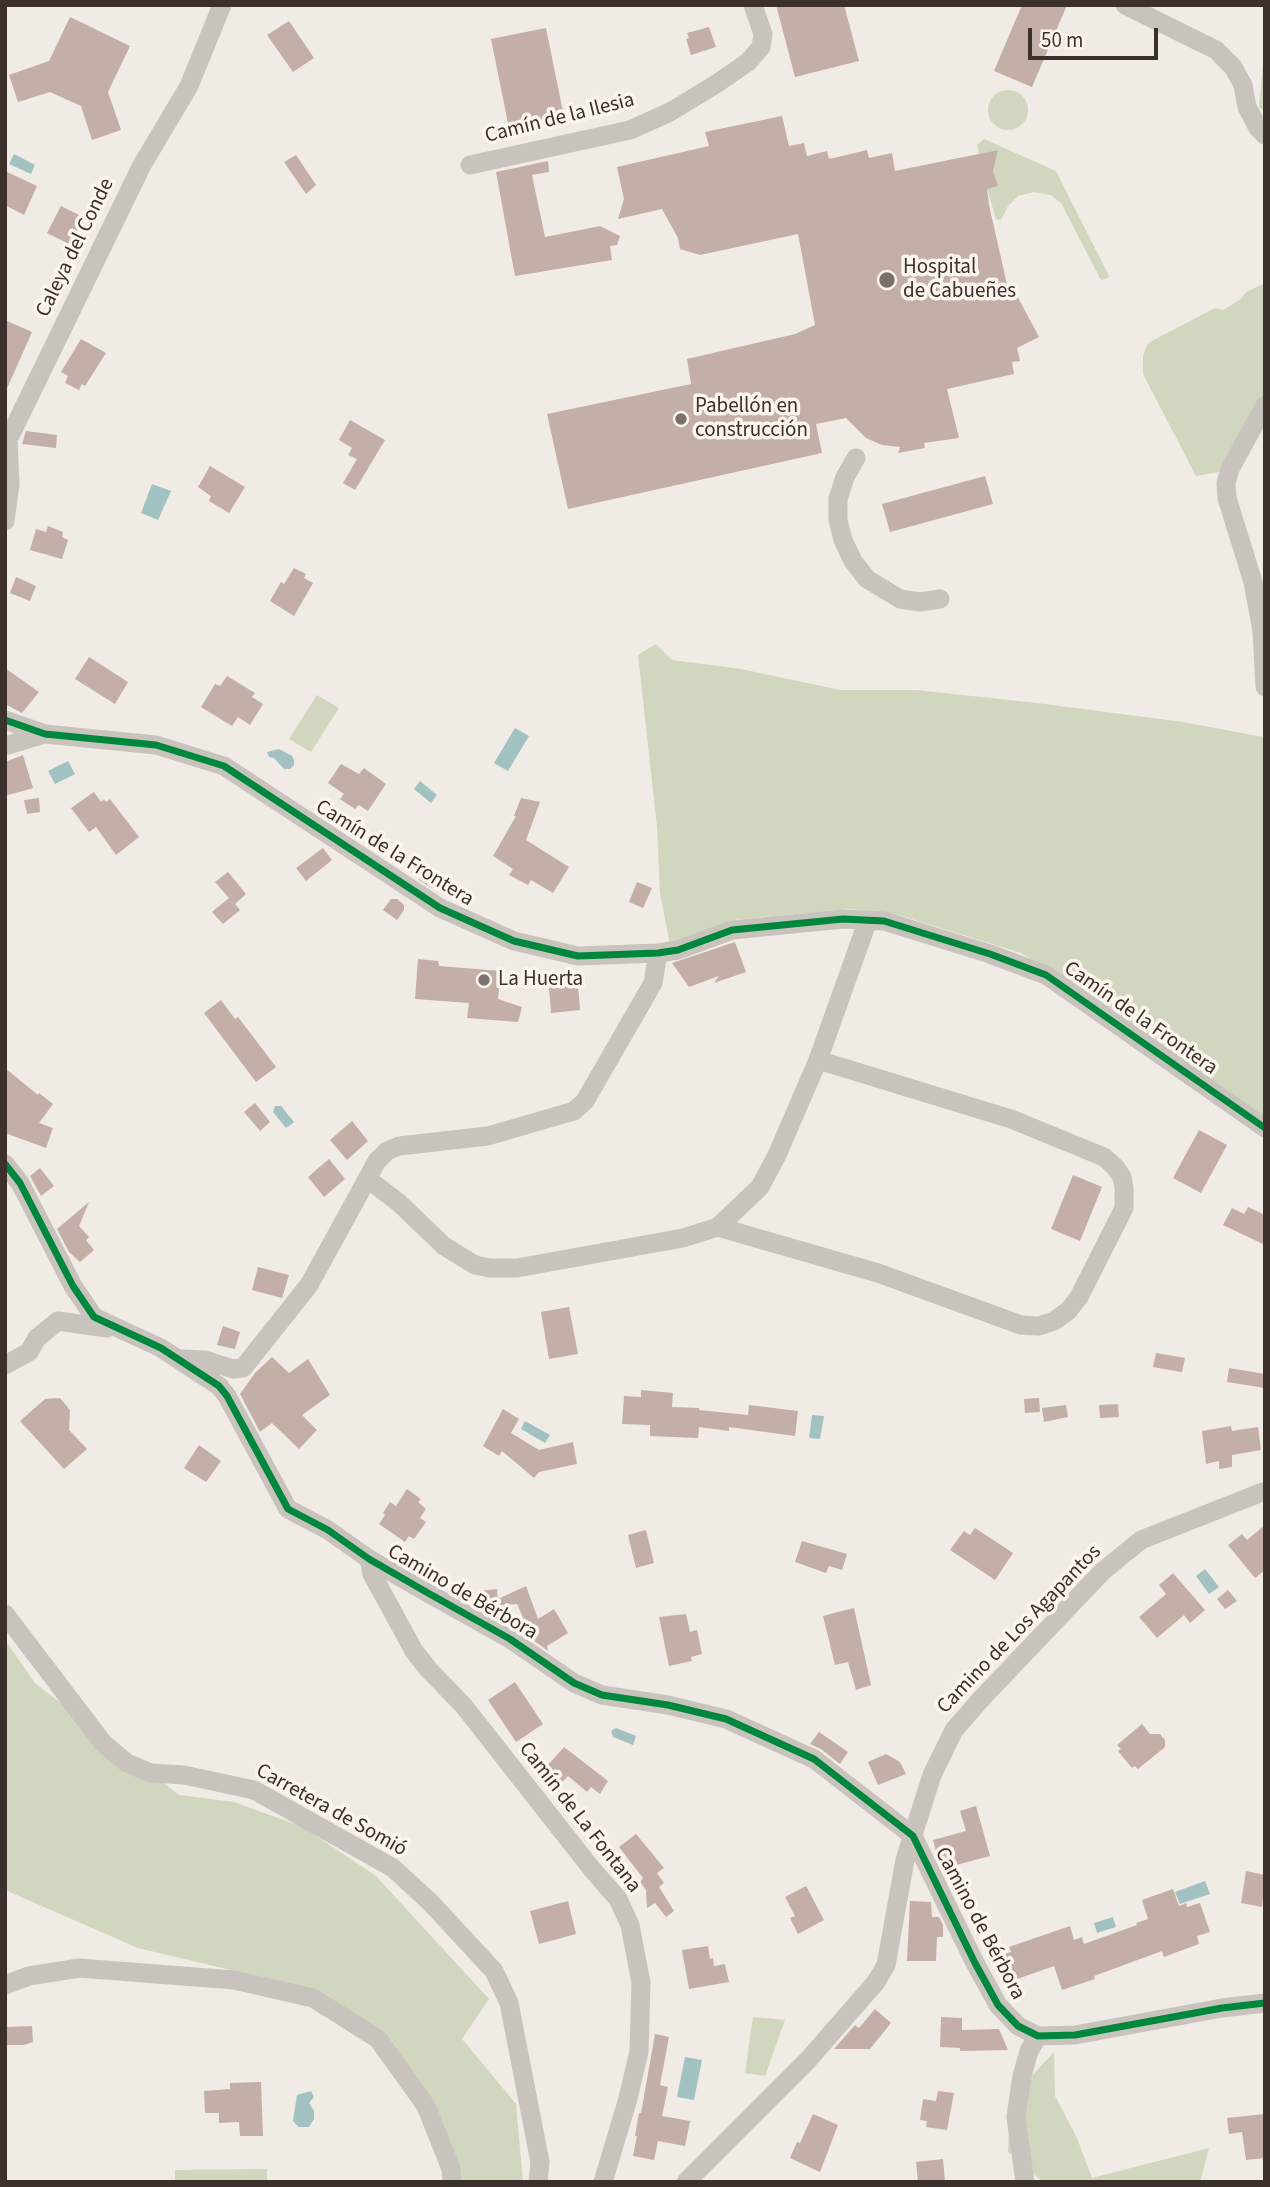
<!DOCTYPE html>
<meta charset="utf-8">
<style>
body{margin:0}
#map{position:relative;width:1270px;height:2187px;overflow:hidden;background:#f0ebe5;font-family:"Source Sans 3",sans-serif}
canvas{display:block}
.frame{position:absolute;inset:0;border:7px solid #3b302b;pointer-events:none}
.scale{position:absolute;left:1028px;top:28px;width:130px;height:32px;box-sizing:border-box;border:4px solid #3b302b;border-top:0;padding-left:9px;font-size:21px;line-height:24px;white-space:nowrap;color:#3b302b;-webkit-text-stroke:5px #fbf5ee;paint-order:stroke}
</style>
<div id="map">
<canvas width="1270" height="2187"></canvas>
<div class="frame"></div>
<div class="scale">50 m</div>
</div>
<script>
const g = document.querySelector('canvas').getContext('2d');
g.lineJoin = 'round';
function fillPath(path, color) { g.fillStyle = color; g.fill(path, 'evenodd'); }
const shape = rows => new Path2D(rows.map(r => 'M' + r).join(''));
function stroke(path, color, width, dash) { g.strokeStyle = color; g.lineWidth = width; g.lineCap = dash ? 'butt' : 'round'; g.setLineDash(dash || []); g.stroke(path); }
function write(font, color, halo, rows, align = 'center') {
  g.font = font + ' "Source Sans 3",sans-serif'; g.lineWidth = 7; g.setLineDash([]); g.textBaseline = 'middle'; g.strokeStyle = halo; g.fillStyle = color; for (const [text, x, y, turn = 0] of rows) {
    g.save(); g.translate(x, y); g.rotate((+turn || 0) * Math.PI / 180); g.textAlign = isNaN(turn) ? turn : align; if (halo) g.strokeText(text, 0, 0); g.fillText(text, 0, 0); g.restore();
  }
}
fillPath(shape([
 [1265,40,1265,111,1259,107],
 '988 110a20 20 0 1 1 40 0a20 20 0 1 1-40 0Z',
 [984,139,1056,171,1109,276,1108,278,1101,280,1061,203,1051,195,1034,192,1018,196,1008,206,1001,220,996,219,987,189,997,186,993,171,998,150,979,154,977,145],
 [1265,283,1265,397,1219,472,1196,476,1143,374,1143,356,1148,343,1215,308,1223,310,1241,299,1246,292],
 [656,644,672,660,741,669,840,690,916,690,1037,703,1183,722,1263,737,1265,1119,1090,994,1021,953,902,916,850,909,732,920,670,945,660,893,657,827,638,655],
 [317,695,339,708,311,752,289,739],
 [5,1640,35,1683,179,1795,234,1802,303,1827,376,1876,489,1999,462,2039,516,2104,523,2182,456,2182,383,2032,315,1990,138,1948,5,1890],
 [753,2017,785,2020,765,2076,745,2073],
 [1054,2052,1055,2096,1077,2138,1092,2178,1209,2148,1200,2182,1043,2182,1008,2152,1010,2099],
 [267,2169,267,2182,175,2182,175,2170]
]), '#d1d6bf');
fillPath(shape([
 [14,154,35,165,31,174,9,164],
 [152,484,171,491,158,520,141,513],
 [515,728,529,736,508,771,494,763],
 [279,749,292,756,294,760,294,765,290,769,284,769,274,758,269,757,267,752],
 [68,761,75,774,55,784,48,771],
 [420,781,437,795,431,803,414,789],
 [275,1106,281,1106,294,1122,286,1128,273,1112],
 [812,1415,824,1416,820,1439,809,1438],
 [525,1421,550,1435,545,1443,521,1429],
 [1205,1569,1219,1587,1209,1594,1196,1576],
 [616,1728,636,1736,633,1745,613,1737,611,1731],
 [1205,1881,1210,1894,1180,1904,1175,1892],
 [1113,1917,1116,1927,1097,1933,1094,1923],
 [685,2057,702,2060,694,2100,677,2097],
 [311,2091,314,2097,309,2103,314,2111,314,2119,309,2127,299,2127,293,2121,297,2095]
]), '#a1c2c1');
fillPath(shape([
 [776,5,844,5,859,61,795,77],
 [1022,5,1067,5,1032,87,994,71],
 [70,17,130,46,108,92,121,130,92,140,81,106,50,92,18,102,9,75,49,61],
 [289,21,314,58,293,72,267,35],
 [709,27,716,47,691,55,686,39,689,38,687,33],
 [546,28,564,117,509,128,491,39],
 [782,116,789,146,804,143,807,156,827,151,829,159,867,150,869,158,892,153,895,171,998,150,993,171,998,186,987,189,989,205,1008,289,1013,288,1039,337,1017,348,1020,361,1012,362,1014,374,947,389,959,438,924,443,925,448,898,453,900,447,882,445,866,438,846,418,816,424,822,453,568,509,547,414,691,384,687,359,795,334,815,325,798,234,700,255,680,249,678,238,662,209,618,219,624,199,617,167,709,146,705,132],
 [296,155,316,185,306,194,284,162],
 [548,161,549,172,532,175,545,237,600,226,620,236,617,245,610,246,612,260,515,276,496,172],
 [5,171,37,186,24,215,5,205],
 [61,206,85,218,71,245,47,233],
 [5,320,32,332,5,393],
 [81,339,106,353,85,386,82,384,79,390,65,383,68,376,61,372],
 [350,420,385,440,355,490,343,483,357,459,348,455,352,448,339,440],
 [26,431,57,435,56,448,22,444],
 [210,466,245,487,229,513,209,501,211,496,198,487],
 [985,476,993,504,890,532,882,504],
 [48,526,63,532,62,537,68,540,62,559,30,550,36,529,46,532],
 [294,568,306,574,304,578,313,583,294,616,270,601,281,582,284,584],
 [16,577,36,586,30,601,10,593],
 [89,657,128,682,115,704,75,679],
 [5,668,39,692,22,713,5,704],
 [227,676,255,693,252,697,263,704,250,725,238,717,232,726,201,707,215,684,220,686],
 [23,755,33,788,5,796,5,762],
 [341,764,359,774,364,768,386,784,368,811,359,805,355,809,340,799,344,794,328,783],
 [94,792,101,802,104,799,106,802,110,799,139,837,116,855,96,827,89,832,71,808],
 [39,798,40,812,27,814,24,800],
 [521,798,540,802,526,840,569,867,553,893,531,880,528,885,509,875,513,869,493,856,516,816,514,816],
 [323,848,332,860,306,881,296,868],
 [425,869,439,877,432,888,419,880],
 [228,872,246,894,235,904,240,910,223,924,212,912,229,898,215,882],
 [637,882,652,888,643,908,629,902],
 [391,899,397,899,404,905,404,910,397,920,383,910],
 [735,942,746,972,714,983,719,976,689,987,672,963],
 [418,959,438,961,439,966,501,971,498,999,522,1007,518,1022,467,1018,469,1003,415,999],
 [578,985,580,1010,551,1013,549,987],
 [221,1000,235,1019,238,1017,276,1067,256,1082,204,1013],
 [5,1068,38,1095,39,1093,53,1104,39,1123,53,1128,46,1148,5,1133],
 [255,1103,270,1122,260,1131,244,1112],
 [352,1121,368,1141,347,1160,330,1140],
 [1199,1130,1227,1145,1201,1193,1173,1178],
 [329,1159,345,1179,324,1197,308,1177],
 [40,1168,54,1186,41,1196,30,1176],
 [1073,1175,1102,1187,1080,1241,1051,1229],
 [89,1202,79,1226,89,1237,86,1240,94,1250,80,1262,69,1252,57,1229],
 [1248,1207,1265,1215,1265,1245,1223,1225,1232,1208,1244,1214],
 [258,1267,289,1275,282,1298,252,1290],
 [569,1307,578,1354,549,1359,541,1312],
 [223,1326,240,1332,235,1349,217,1345],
 [1156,1353,1185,1358,1182,1372,1153,1367],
 [272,1357,289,1373,308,1359,330,1395,302,1415,317,1430,299,1449,272,1423,260,1432,240,1394,255,1373],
 [1229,1368,1265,1374,1265,1388,1227,1382],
 [641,1390,673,1393,672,1407,699,1408,699,1410,748,1415,749,1405,798,1411,795,1436,729,1427,729,1431,699,1427,698,1438,650,1436,650,1425,622,1424,624,1396,641,1397],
 [60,1398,70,1410,69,1430,87,1449,64,1469,20,1421,45,1399],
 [1039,1398,1040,1412,1025,1413,1024,1399],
 [1118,1404,1119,1417,1100,1418,1099,1405],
 [1066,1405,1068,1417,1044,1422,1042,1408],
 [503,1409,519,1419,511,1433,539,1450,573,1442,577,1464,539,1472,534,1478,502,1451,499,1456,483,1446],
 [1231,1426,1232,1431,1258,1427,1261,1450,1232,1455,1232,1467,1219,1469,1219,1461,1206,1464,1202,1431],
 [199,1445,221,1461,206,1482,184,1468],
 [407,1489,421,1499,418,1502,426,1509,420,1518,426,1522,414,1539,409,1536,405,1542,379,1524,385,1515,383,1513,390,1502,396,1506],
 [1265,1525,1265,1570,1255,1578,1228,1545,1242,1534,1247,1540],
 [975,1528,1013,1553,995,1580,950,1550,964,1531,970,1535],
 [646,1530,654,1563,636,1568,628,1535],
 [802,1541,847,1554,842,1570,829,1566,826,1573,795,1562],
 [1173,1573,1205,1610,1190,1623,1184,1615,1157,1638,1139,1617,1166,1594,1159,1585],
 [526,1586,538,1619,554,1609,568,1633,547,1646,548,1651,533,1640,517,1604,482,1607,480,1591,497,1589,498,1599],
 [1228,1590,1237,1601,1225,1609,1217,1599],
 [854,1608,871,1685,856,1690,848,1662,835,1665,823,1616],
 [686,1614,690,1632,697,1630,702,1654,691,1657,692,1661,669,1666,659,1617],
 [515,1682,543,1724,516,1742,488,1700],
 [1142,1724,1150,1734,1160,1734,1165,1740,1165,1747,1138,1769,1135,1766,1132,1768,1118,1751,1121,1749,1117,1745],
 [819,1732,848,1752,840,1764,821,1749,810,1744],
 [564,1747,608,1781,600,1794,591,1787,587,1792,568,1776,554,1791,538,1776],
 [886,1754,900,1762,906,1774,878,1785,868,1762],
 [976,1806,990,1856,945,1868,944,1862,940,1863,938,1859,933,1840,966,1831,960,1811],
 [636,1834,664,1868,657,1873,664,1883,659,1887,674,1911,666,1917,655,1903,647,1908,646,1890,640,1882,643,1878,619,1847],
 [1246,1871,1265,1875,1262,1907,1241,1903],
 [806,1886,824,1920,798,1934,790,1918,795,1916,785,1897],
 [1173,1889,1179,1906,1186,1903,1187,1907,1200,1903,1210,1932,1197,1936,1199,1944,1164,1957,1162,1951,1094,1976,1095,1979,1062,1990,1054,1966,1017,1979,1016,1975,1010,1977,1001,1955,1011,1952,1009,1947,1070,1926,1074,1940,1082,1937,1084,1944,1137,1925,1136,1923,1148,1919,1142,1900],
 [568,1901,576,1934,539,1944,530,1911],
 [910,1901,931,1902,932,1917,939,1917,943,1925,943,1937,937,1937,936,1961,907,1961],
 [708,1946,710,1959,713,1958,714,1966,725,1964,729,1982,689,1989,682,1950],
 [875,2009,891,2023,870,2049,834,2049,855,2025,859,2028],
 [941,2017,962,2018,962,2030,999,2029,1008,2050,960,2051,960,2048,940,2047],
 [32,2026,33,2042,24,2045,5,2045,5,2027],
 [655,2034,669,2037,660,2085,668,2087,662,2116,690,2121,685,2146,658,2141,654,2160,633,2156,637,2136,635,2136,639,2113,641,2113],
 [261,2082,263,2136,240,2136,239,2122,219,2123,219,2113,205,2113,204,2091,230,2089,230,2083],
 [938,2091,954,2093,947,2130,926,2127,927,2121,920,2120,923,2099,936,2101],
 [813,2114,838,2125,820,2172,790,2158,797,2142,800,2143],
 [1265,2114,1265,2158,1246,2160,1242,2132,1229,2134,1227,2118],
 [943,2159,945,2182,918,2182,916,2162]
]), '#c3afa7');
stroke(shape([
 [1125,5,1216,50,1233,67,1243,85,1247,107,1258,128,1265,135],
 [470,165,630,130,670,112,716,84,748,62,761,47,763,34,753,5],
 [1265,405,1230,469,1226,483,1227,498,1253,582,1262,631,1265,687],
 [856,458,845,477,838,499,838,520,843,540,853,561,867,579,900,599,920,602,940,599],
 [5,521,10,484,8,440,142,165,189,86,222,5],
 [5,720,45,734,156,745,224,766,440,908,514,941,578,956,658,953,678,950,732,930,843,919,884,921,990,954,1046,975,1265,1128],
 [5,746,45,734],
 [5,1164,20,1183,73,1286,94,1317,161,1348,219,1386,227,1396,288,1509,328,1530,369,1559,428,1593,510,1639,574,1683,602,1695,668,1705,726,1719,814,1759,913,1836,975,1963,998,2005,1018,2026,1038,2036,1075,2035,1222,2008,1265,2003],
 [369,1180,398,1202,444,1246,475,1265,490,1268,517,1268,683,1238,718,1227,760,1187,777,1155,818,1060,868,920],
 [718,1227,878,1273,1021,1325,1039,1326,1054,1321,1068,1311,1079,1297,1124,1208,1124,1188,1122,1177,1115,1167,1104,1157,1011,1119,818,1060],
 [182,1359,205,1360,233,1369,243,1368,309,1285,377,1161,387,1151,399,1146,488,1136,574,1111,585,1101,653,983,658,953],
 [5,1365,29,1352,37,1338,58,1321,107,1328],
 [369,1559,372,1574,414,1651,429,1670,463,1705,591,1868,618,1899,630,1925,641,1983,639,2052,627,2102,603,2182],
 [5,1614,103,1743,127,1763,151,1773,184,1775,254,1790,393,1868,431,1903,494,1971,509,2003,540,2162,538,2182],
 [5,1985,29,1976,79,1968,234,1980,313,1998,378,2039,426,2106,451,2169,452,2182],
 [686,2182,808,2060,876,1982,886,1965,905,1860,932,1775,954,1730,982,1698,1103,1571,1141,1540,1265,1491],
 [1025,2182,1016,2117,1022,2076,1029,2051,1038,2036]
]), '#c9c3be', 19);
stroke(shape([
 [5,720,45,734,156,745,224,766,440,908,514,941,578,956,658,953,678,950,732,930,843,919,884,921,990,954,1046,975,1265,1128],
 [5,1164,20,1183,73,1286,94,1317,161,1348,219,1386,227,1396,288,1509,328,1530,369,1559,428,1593,510,1639,574,1683,602,1695,668,1705,726,1719,814,1759,913,1836,975,1963,998,2005,1018,2026,1038,2036,1075,2035,1222,2008,1265,2003]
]), '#00873e', 7);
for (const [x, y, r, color] of [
 [887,280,9,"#7a716c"],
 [681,419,7,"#7a716c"],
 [484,980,7,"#7a716c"]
]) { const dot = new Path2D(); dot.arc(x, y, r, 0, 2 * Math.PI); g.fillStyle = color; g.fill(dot); stroke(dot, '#fbf5ee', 2.5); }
write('21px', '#3b302b', '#fbf5ee', [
 ["Camín de la Ilesia",560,119,-14],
 ["Caleya del Conde",76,248,-64],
 ["Camín de la Frontera",394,854,32],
 ["Camín de la Frontera",1140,1019,35],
 ["Camino de Bérbora",462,1593,30],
 ["Camino de Los Agapantos",1020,1630,-46],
 ["Carretera de Somió",331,1811,29],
 ["Camín de La Fontana",579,1818,52],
 ["Camino de Bérbora",979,1924,62]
]);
write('21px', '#3b302b', '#fbf5ee', [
 ["Hospital",903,268],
 ["de Cabueñes",903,292],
 ["Pabellón en",695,407],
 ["construcción",695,431],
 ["La Huerta",498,980]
], 'left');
</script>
